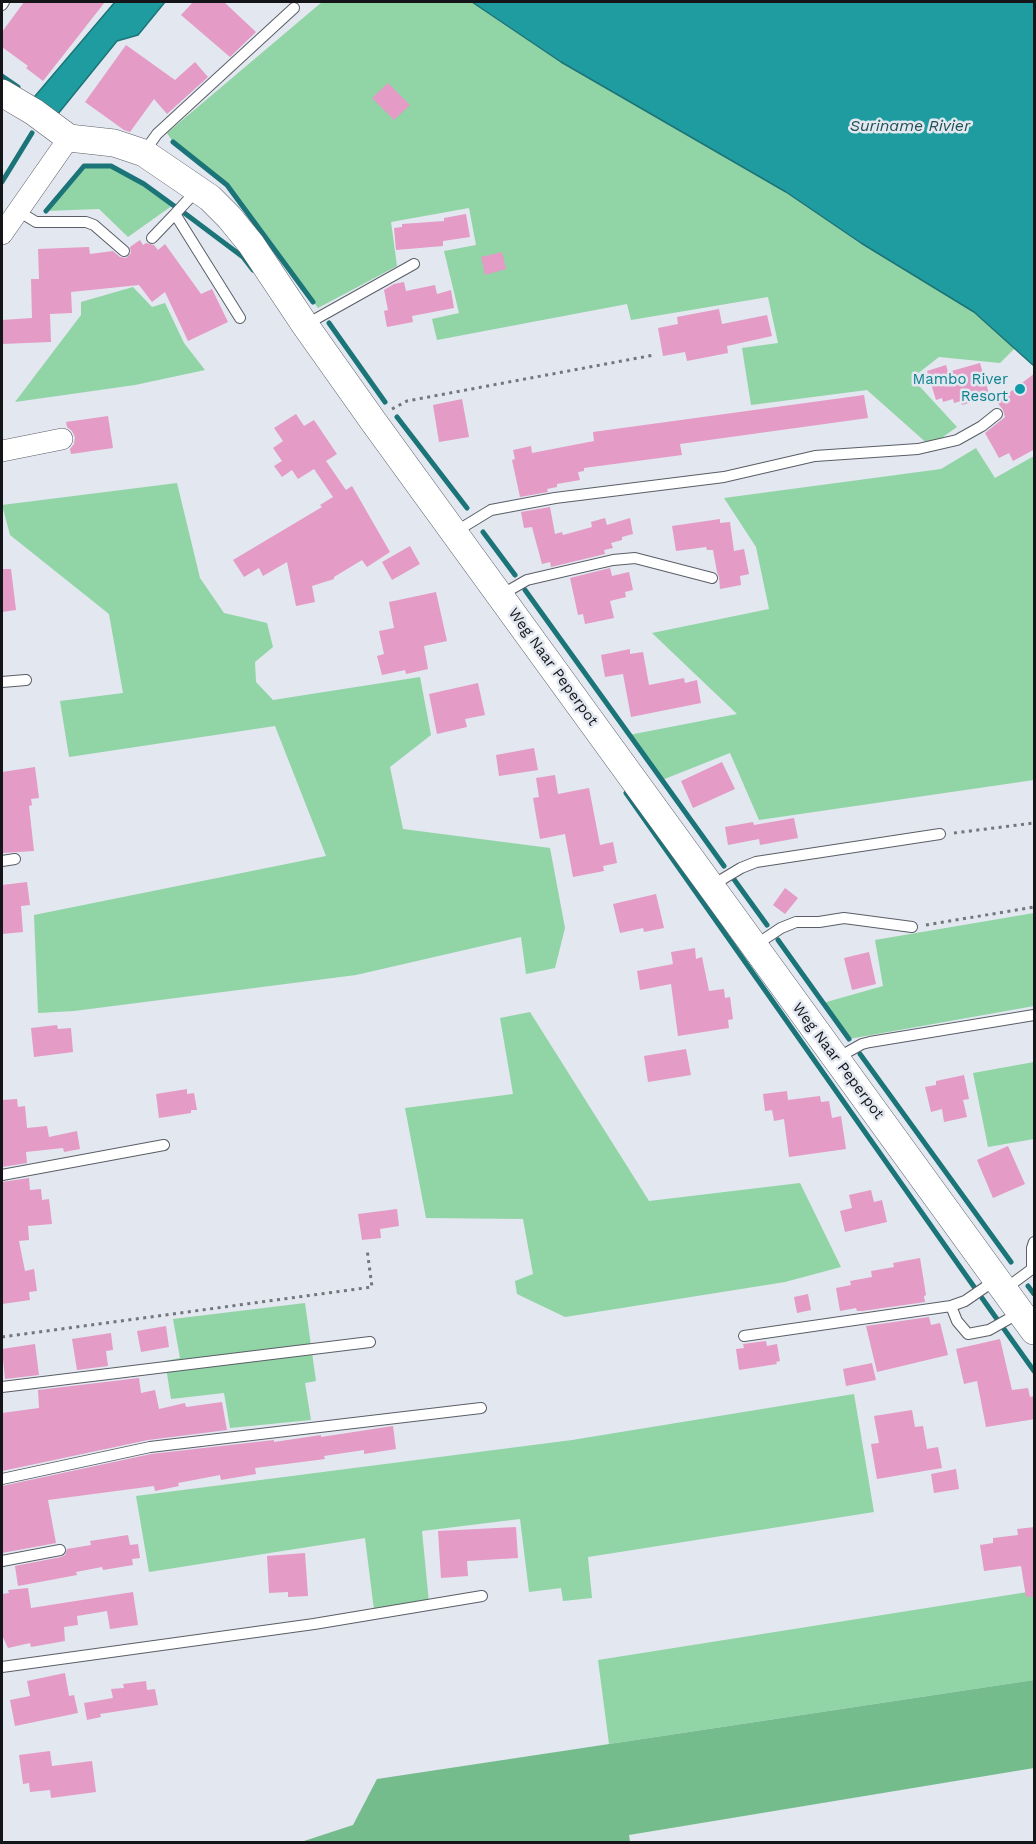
<!DOCTYPE html>
<style>
body{margin:0}
#map{position:relative;width:1036px;height:1844px;overflow:hidden;background:#e2e7f0;font-family:"Work Sans",sans-serif}
canvas{display:block}
.frame{position:absolute;inset:0;border:3px solid #131518;pointer-events:none}
</style>
<div id="map">
<canvas width="1036" height="1844"></canvas>
<div class="frame"></div>
</div>
<script>
const g = document.querySelector('canvas').getContext('2d');
g.lineJoin = 'round';
function fillPath(path, color) { g.fillStyle = color; g.fill(path, 'evenodd'); }
const shape = rows => new Path2D(rows.map(r => 'M' + r).join(''));
function stroke(path, color, width, dash) { g.strokeStyle = color; g.lineWidth = width; g.lineCap = dash ? 'butt' : 'round'; g.setLineDash(dash || []); g.stroke(path); }
function write(font, color, halo, rows, align = 'center') {
  g.font = font + ' "Work Sans",sans-serif'; g.lineWidth = 5; g.setLineDash([]); g.textBaseline = 'middle'; g.strokeStyle = halo; g.fillStyle = color; for (const [text, x, y, turn = 0] of rows) {
    g.save(); g.translate(x, y); g.rotate((+turn || 0) * Math.PI / 180); g.textAlign = isNaN(turn) ? turn : align; if (halo) g.strokeText(text, 0, 0); g.fillText(text, 0, 0); g.restore();
  }
}
fillPath(shape([
 [322,2,472,2,561,62,786,192,861,243,974,312,1015,348,1000,363,939,357,912,378,957,427,930,446,867,390,751,405,742,348,778,343,768,297,631,320,627,304,437,340,432,319,459,313,444,251,476,245,469,208,391,222,397,266,318,308,227,185,173,142,167,133],
 [84,166,111,166,144,184,173,205,128,237,99,209,46,211],
 [133,287,152,307,165,303,184,343,205,370,135,385,15,402,81,315,81,302],
 [976,448,995,478,1034,456,1034,780,759,820,730,753,662,780,629,735,737,714,652,633,769,609,756,547,724,498,941,469],
 [177,483,200,578,224,613,267,623,273,647,255,662,256,682,273,700,420,677,431,735,390,767,403,829,550,848,565,928,555,968,526,974,521,937,356,975,74,1011,38,1013,34,915,326,856,275,726,69,757,60,701,123,693,109,614,10,535,2,505],
 [1034,913,1034,1006,849,1039,823,1003,883,986,875,940],
 [530,1012,649,1201,800,1183,841,1267,785,1282,565,1317,517,1294,515,1281,533,1274,523,1219,426,1218,405,1108,513,1094,500,1018],
 [1034,1062,1034,1139,988,1147,973,1073],
 [305,1303,316,1381,305,1383,311,1420,230,1428,224,1393,171,1399,165,1361,180,1358,173,1319],
 [854,1394,874,1512,588,1557,592,1598,563,1601,561,1588,529,1592,520,1519,422,1531,429,1603,374,1610,365,1538,149,1572,136,1496,572,1440],
 [1034,1591,1034,1680,609,1744,598,1660]
]), '#91d4a6');
fillPath(shape([
 [1034,1680,1034,1768,629,1835,630,1842,301,1842,353,1825,377,1779]
]), '#74bc8c');
const water = shape([
 [115,2,165,2,138,35,117,41,53,120,30,102,115,2],
 [472,2,1034,2,1034,366,974,312,861,243,786,192,561,62,472,2]
]);
fillPath(water, '#1f9ca0');
stroke(water, '#1b7477', 1.5);
stroke(shape([
 [2,76,18,87],
 [173,142,227,185,313,302],
 [2,182,32,133],
 [46,211,84,166,111,166,144,184,177,208],
 [183,212,243,257,253,270],
 [329,323,385,402],
 [397,417,467,508],
 [483,532,515,575],
 [525,590,724,866],
 [626,793,977,1291],
 [733,878,767,925],
 [778,940,849,1039],
 [860,1054,1011,1262],
 [1028,1286,1034,1294],
 [982,1298,999,1322],
 [1004,1329,1034,1371]
]), '#1b7477', 5);
fillPath(shape([
 [24,2,105,2,43,81,26,68,28,66,2,47,2,32],
 [193,2,224,2,256,32,230,57,181,15],
 [126,45,175,80,195,62,208,77,167,114,154,99,130,132,124,130,85,102],
 [388,83,410,105,394,120,372,98],
 [466,214,470,237,443,241,443,246,396,250,394,228,402,227,402,224,444,221,444,218],
 [140,240,143,245,146,243,154,245,158,250,165,244,201,294,212,289,228,322,188,341,165,292,152,302,139,285,71,292,72,313,50,314,51,342,2,344,2,320,32,318,31,279,39,279,38,249,89,247,90,254,113,251,120,257,126,258,131,253,130,247],
 [502,252,506,269,485,275,481,257],
 [404,282,406,291,435,285,437,294,451,290,454,308,412,316,413,322,387,327,384,311,388,310,384,290,394,284],
 [719,309,722,324,767,315,772,336,727,346,728,353,687,361,685,352,663,356,658,328,678,324,677,317],
 [980,363,990,397,962,405,961,401,954,403,953,399,943,402,942,398,936,400,927,371,946,365,948,372],
 [1035,373,1035,449,1013,461,1009,453,999,458,985,433,1005,417,1003,410,997,402],
 [864,395,868,418,680,444,682,455,584,468,584,471,578,472,580,480,557,484,557,487,547,489,548,492,520,497,512,460,515,459,513,450,531,446,532,453,594,441,593,432],
 [462,399,469,437,439,442,433,405],
 [296,414,304,426,314,420,337,454,326,461,346,490,352,486,390,552,367,567,362,560,334,577,334,579,312,586,315,602,296,606,287,562,263,576,259,568,244,577,233,560,322,507,320,505,333,497,314,469,298,479,292,470,282,477,274,466,282,461,273,448,283,441,274,428],
 [108,416,113,448,71,454,70,449,74,444,75,437,72,431,67,427,66,422],
 [550,507,555,534,562,532,563,535,592,527,591,522,605,518,607,525,630,518,633,534,622,537,622,540,611,543,613,548,604,550,605,554,551,567,550,562,542,564,532,527,524,528,521,512],
 [720,519,720,523,730,522,734,551,744,549,749,574,740,576,741,585,720,589,719,577,717,572,713,550,707,550,706,547,676,551,672,526],
 [410,546,420,564,392,580,382,562],
 [610,568,612,576,629,572,633,590,625,592,626,597,610,601,614,618,585,624,583,614,578,615,570,578],
 [2,569,11,569,16,610,2,612],
 [436,592,447,641,424,646,428,669,406,674,405,670,382,675,377,656,384,654,379,631,394,628,389,602],
 [630,649,630,654,643,652,649,685,684,678,685,683,697,680,701,703,631,717,623,674,605,677,601,655],
 [478,683,485,715,465,719,467,727,437,734,429,694],
 [534,748,538,770,499,776,496,755],
 [722,762,735,789,693,808,681,781],
 [35,767,39,798,31,799,32,805,29,806,34,851,2,853,2,772],
 [555,775,558,794,589,788,600,845,613,842,617,863,603,866,604,871,573,877,565,834,540,839,533,798,539,797,536,778],
 [794,818,798,838,760,845,759,839,728,845,725,827,753,822,754,825],
 [27,882,30,905,21,906,23,932,2,934,2,885],
 [785,888,798,898,785,914,773,905],
 [656,894,664,928,644,932,643,928,620,933,613,904],
 [695,948,696,959,702,957,709,991,724,989,725,998,730,997,733,1019,728,1020,729,1028,678,1036,671,984,640,990,637,971,673,964,671,952],
 [869,952,876,984,852,990,844,958],
 [57,1025,58,1029,71,1028,73,1052,34,1057,31,1028],
 [686,1049,691,1075,648,1082,644,1056],
 [964,1075,969,1099,963,1100,967,1117,944,1122,942,1109,931,1112,925,1087,936,1085,936,1081],
 [187,1089,187,1094,194,1093,197,1110,191,1110,191,1113,159,1118,156,1094],
 [787,1091,788,1100,820,1096,821,1102,829,1101,832,1118,841,1116,846,1149,789,1157,784,1119,774,1121,772,1110,765,1111,763,1094],
 [17,1099,18,1107,25,1106,27,1128,47,1126,49,1137,77,1131,80,1149,64,1152,63,1148,26,1152,27,1163,2,1167,2,1100],
 [1008,1146,1025,1184,993,1198,977,1160],
 [29,1178,30,1190,41,1189,42,1200,49,1199,52,1224,28,1226,29,1240,19,1241,25,1271,34,1269,37,1291,29,1292,30,1300,2,1304,2,1182],
 [871,1190,874,1202,882,1200,887,1222,845,1232,840,1211,852,1208,849,1195],
 [397,1209,399,1226,380,1229,381,1238,362,1240,358,1214],
 [920,1258,926,1295,924,1296,925,1302,862,1311,857,1311,856,1308,840,1311,836,1288,851,1285,850,1281,872,1277,871,1271,894,1267,893,1263],
 [808,1294,811,1310,797,1313,794,1297],
 [929,1317,931,1325,940,1323,948,1355,877,1372,866,1326],
 [166,1326,169,1347,141,1352,137,1331],
 [111,1333,113,1350,106,1351,108,1366,77,1370,72,1339],
 [1000,1339,1012,1390,1028,1388,1030,1397,1035,1396,1035,1419,986,1427,977,1381,964,1384,956,1349],
 [766,1341,767,1346,777,1344,780,1361,776,1362,777,1364,739,1370,736,1349,744,1348,743,1344],
 [35,1344,39,1375,5,1379,2,1349],
 [872,1363,876,1380,846,1386,843,1369],
 [139,1378,141,1393,155,1390,159,1409,185,1403,186,1407,222,1402,227,1430,148,1440,2,1471,2,1413,39,1408,38,1390],
 [912,1410,915,1427,923,1426,927,1449,938,1447,942,1468,877,1479,871,1444,879,1443,874,1416],
 [393,1426,396,1449,364,1454,364,1450,324,1456,325,1459,255,1468,256,1474,221,1480,220,1475,178,1483,179,1486,155,1491,154,1486,48,1500,56,1543,2,1553,2,1486,151,1454,274,1440,274,1442,321,1435,321,1437],
 [956,1469,959,1489,934,1493,931,1474],
 [516,1527,518,1558,467,1561,468,1576,441,1578,438,1531],
 [1035,1527,1035,1596,1026,1597,1021,1566,984,1571,980,1545,993,1543,993,1538,1018,1535,1017,1529],
 [128,1535,130,1545,138,1544,140,1558,132,1559,133,1565,103,1570,102,1567,76,1572,77,1575,18,1586,15,1566,61,1557,65,1555,67,1549,91,1545,90,1541],
 [305,1553,308,1596,288,1597,288,1592,269,1593,267,1556],
 [28,1588,31,1608,133,1592,138,1625,110,1629,107,1611,77,1616,78,1625,64,1627,65,1641,31,1647,30,1643,8,1648,2,1635,2,1594,9,1593,8,1590],
 [65,1673,69,1696,74,1695,78,1713,15,1726,10,1700,30,1696,27,1681],
 [146,1681,147,1690,155,1689,158,1705,100,1714,101,1717,87,1720,84,1703,113,1698,111,1689,124,1688,123,1684],
 [50,1751,52,1766,92,1761,96,1792,51,1798,50,1790,30,1792,29,1783,23,1784,19,1755]
]), '#e49bc5');
const service = shape([
 [2,5,4,2],
 [144,152,157,134,294,8],
 [198,189,175,214,240,318],
 [18,211,36,222,86,222,94,225,124,251],
 [152,238,175,214],
 [305,325,414,264],
 [455,532,491,510,555,498,724,477,815,456,918,449,957,440,982,426,997,414],
 [501,595,527,580,613,560,635,558,712,578],
 [2,682,26,680],
 [2,861,15,859],
 [711,886,741,868,756,862,940,834],
 [754,946,781,928,796,922,819,922,844,918,912,927],
 [837,1058,862,1044,870,1042,1034,1015],
 [2,1175,164,1145],
 [1005,1289,1032,1269,1032,1248,1034,1242],
 [951,1306,957,1321,968,1334,989,1330,1021,1312],
 [744,1336,951,1306,965,1301,997,1279],
 [2,1387,370,1342],
 [2,1479,150,1447,481,1408],
 [2,1561,60,1550],
 [2,1667,314,1624,482,1596]
]);
const minor = shape([
 [2,234,69,138],
 [2,451,62,439]
]);
const tertiary = shape([
 [2,93,34,112,69,138,114,143,144,153,210,198,229,217,251,244,305,325,373,421,1034,1331]
]);
stroke(service, '#5a5e66', 12);
stroke(minor, '#5a5e66', 22);
stroke(tertiary, '#5a5e66', 28);
stroke(shape([
 [392,409,407,401,654,355],
 [954,833,1034,823],
 [926,925,1034,907],
 [2,1337,372,1287,367,1249]
]), '#73767c', 3, [3, 4.5]);
stroke(service, '#fff', 10);
stroke(minor, '#fff', 21);
stroke(tertiary, '#fff', 27);
for (const [x, y, r, color] of [
 [1020,389,6,"#0f9aa8"]
]) { const dot = new Path2D(); dot.arc(x, y, r, 0, 2 * Math.PI); g.fillStyle = color; g.fill(dot); stroke(dot, '#e2e7f0', 2); }
write('15px', '#0d838f', '#e2e7f0', [
 ["Mambo River",1008,380],
 ["Resort",1008,397]
], 'right');
write('15px', '#131518', '#e2e7f0', [
 ["Weg Naar Peperpot",553,667,54],
 ["Weg Naar Peperpot",838,1061,53]
]);
write('italic 16px', '#1e4f51', '#e2e7f0', [
 ["Suriname Rivier",910,126]
]);
</script>
